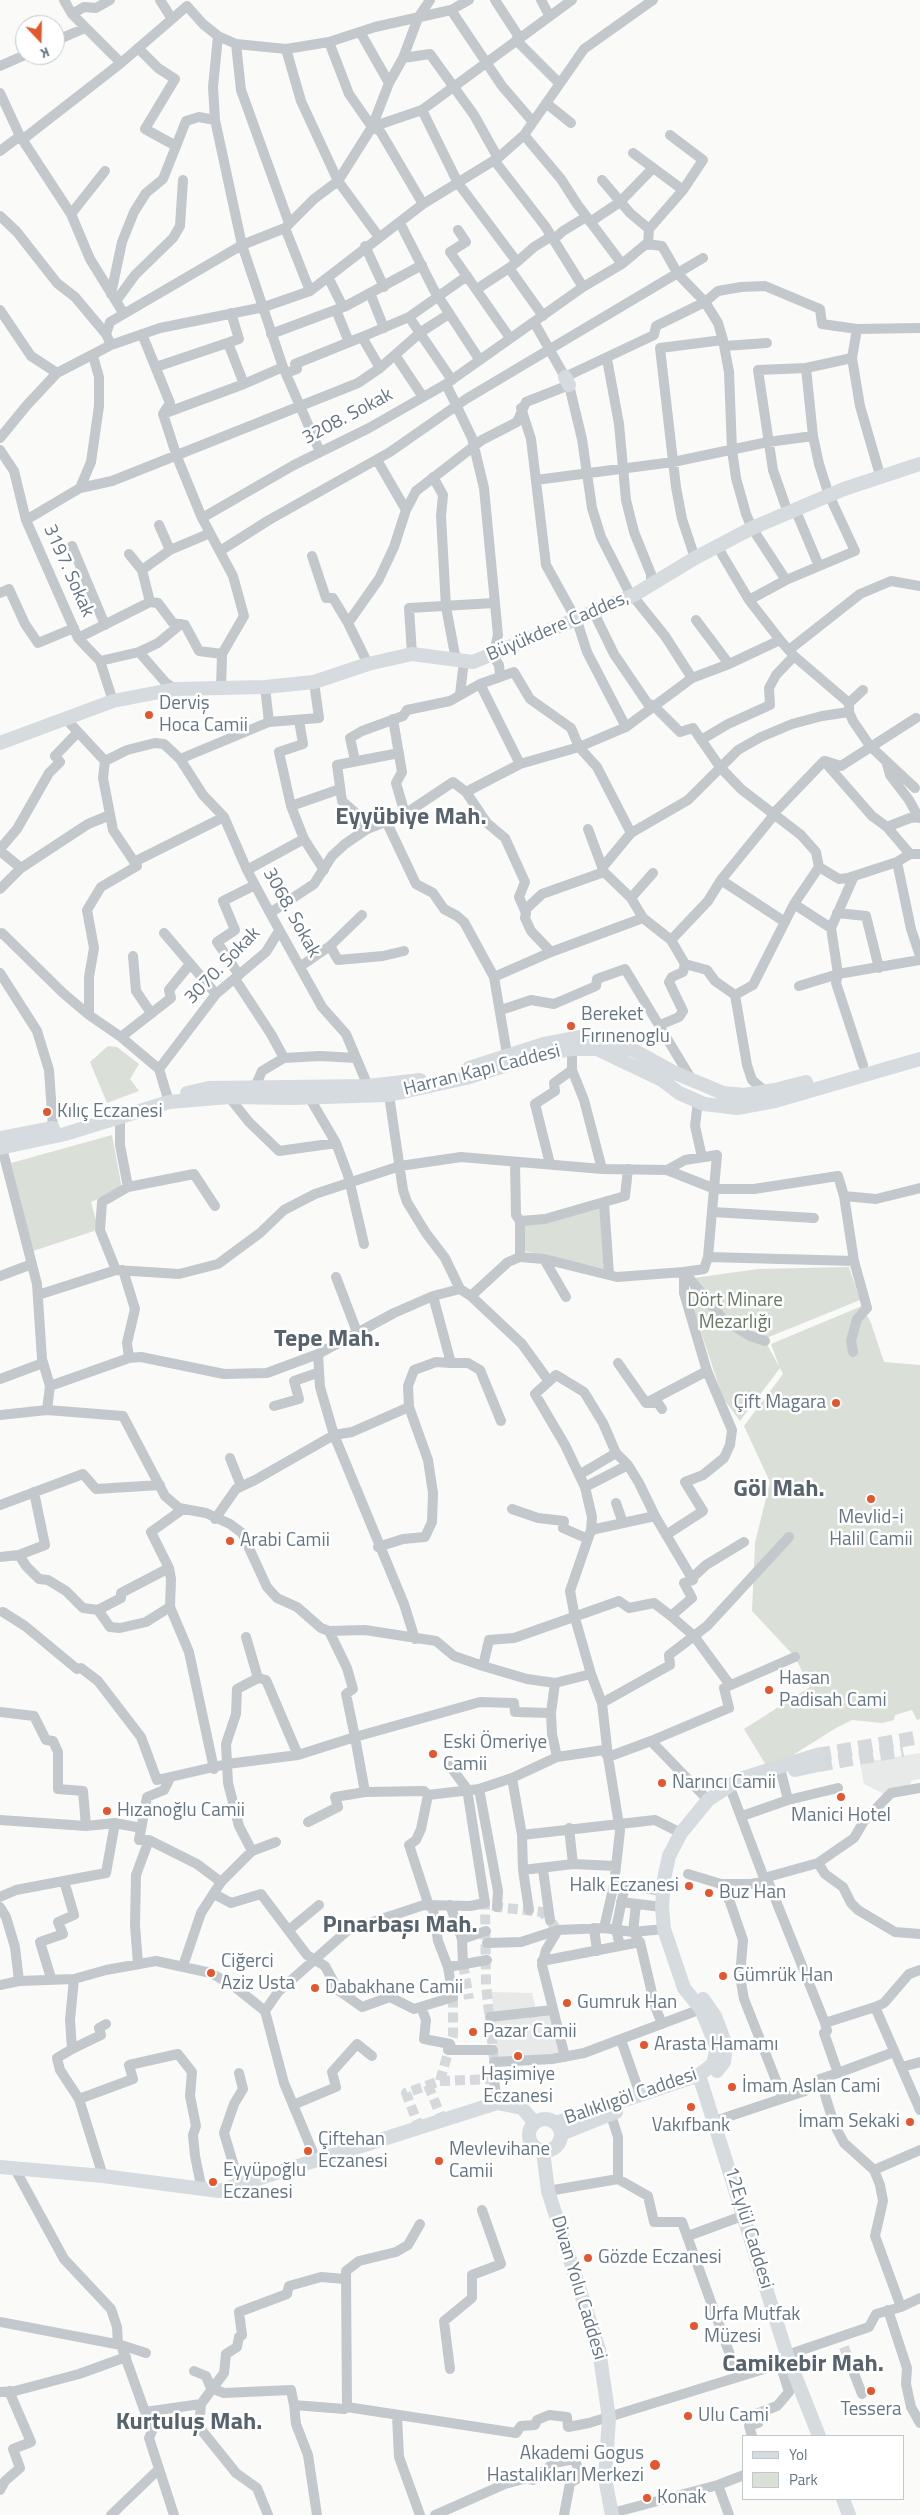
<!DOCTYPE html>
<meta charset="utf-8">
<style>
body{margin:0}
#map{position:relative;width:920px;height:2515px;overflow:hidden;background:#fafaf8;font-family:"Titillium Web",sans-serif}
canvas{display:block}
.legend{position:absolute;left:742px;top:2435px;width:162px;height:65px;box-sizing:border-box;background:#fff;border:1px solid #c1c8cd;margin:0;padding:6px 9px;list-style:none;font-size:15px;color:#657683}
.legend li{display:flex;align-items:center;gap:10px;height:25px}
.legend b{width:25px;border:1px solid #c1c8cd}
.north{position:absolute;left:15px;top:15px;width:50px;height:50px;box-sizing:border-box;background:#fff;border:1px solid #c1c8cd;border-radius:50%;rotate:159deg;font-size:14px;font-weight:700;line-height:20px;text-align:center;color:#657683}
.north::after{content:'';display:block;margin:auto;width:18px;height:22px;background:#e4572e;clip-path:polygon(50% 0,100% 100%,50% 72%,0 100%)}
</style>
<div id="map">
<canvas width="920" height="2515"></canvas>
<ul class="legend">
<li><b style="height:6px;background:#d6dbdf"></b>Yol</li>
<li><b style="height:14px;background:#dadfd7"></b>Park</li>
</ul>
<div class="north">K</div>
</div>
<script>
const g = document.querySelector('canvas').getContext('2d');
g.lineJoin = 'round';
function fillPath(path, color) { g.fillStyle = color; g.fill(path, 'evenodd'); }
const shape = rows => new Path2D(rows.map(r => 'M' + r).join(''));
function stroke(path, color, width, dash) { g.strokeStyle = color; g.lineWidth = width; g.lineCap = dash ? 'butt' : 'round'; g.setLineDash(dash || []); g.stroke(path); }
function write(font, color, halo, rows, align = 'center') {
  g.font = font + ' "Titillium Web",sans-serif'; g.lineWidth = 5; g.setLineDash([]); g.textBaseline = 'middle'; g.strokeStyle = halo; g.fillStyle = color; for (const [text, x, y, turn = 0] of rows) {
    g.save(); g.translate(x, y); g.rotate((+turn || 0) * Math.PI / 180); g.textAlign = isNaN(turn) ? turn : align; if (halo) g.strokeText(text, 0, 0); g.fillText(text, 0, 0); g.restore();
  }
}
fillPath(shape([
 [920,1753,920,1779,911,1781,910,1785,888,1796,864,1784,860,1763],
 [491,1992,532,1993,536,2010,495,2016],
 [551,2012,564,2056,496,2060,492,2019]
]), '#e8e9e9');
fillPath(shape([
 [108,1046,117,1047,139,1064,130,1079,139,1091,107,1103,90,1062],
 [112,1135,122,1189,91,1202,97,1224,94,1231,33,1251,11,1163],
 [602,1206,607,1269,525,1251,524,1225],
 [849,1267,860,1300,764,1339,780,1368,771,1344,862,1306,871,1323,884,1362,920,1365,920,1719,917,1720,912,1710,895,1715,894,1720,882,1723,852,1720,836,1728,769,1770,744,1729,810,1687,795,1657,752,1611,755,1543,770,1482,744,1426,783,1374,780,1368,740,1421,723,1398,688,1293,694,1278,758,1269]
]), '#dadfd7');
stroke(shape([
 [463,1964,469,1999],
 [494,2059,486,1985,485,1903,497,1907,542,1912,558,1930],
 [440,2081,494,2079],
 [428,2085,443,2121],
 [420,2129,406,2093,440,2081,453,2035,453,1997],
 [844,2347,848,2358]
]), '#d5d9db', 10, [10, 5]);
stroke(shape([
 [817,1755,920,1737],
 [818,1765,903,1750]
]), '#d5d9db', 14, [14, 7]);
stroke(shape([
 [64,0,72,14,121,63],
 [495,0,519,37],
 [541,0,549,15],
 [451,10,502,86,533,122],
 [72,14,84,7,96,8,110,0],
 [172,19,187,6,203,24,218,36,236,44,286,49,329,42,375,27,451,10,469,0],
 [360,32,389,83],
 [218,36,213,87,215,120,242,245,283,367,320,452],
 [516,40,559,83],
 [55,41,85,28],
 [329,42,349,94,372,127,380,131,423,204],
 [236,44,241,90,289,223],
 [138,48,158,68,175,79,145,129,176,146],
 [286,49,301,101,338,181,379,237],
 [403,58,430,54,474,115,498,158],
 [0,66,25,55],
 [0,93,20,136,71,214,90,259,124,314],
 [546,103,571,123],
 [422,110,458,183,517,262,509,268,543,316],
 [372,127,422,110,572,0],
 [524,135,561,179,577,204,622,264],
 [670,135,703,160,683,190],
 [22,140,121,63,172,19,160,0],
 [0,151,20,136],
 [633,153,683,190,649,229,648,245],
 [494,160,545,226,583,287],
 [602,180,630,213,649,229],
 [71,214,105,171],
 [0,216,17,232,57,283,75,297,106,334],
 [590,222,620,202,653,168],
 [400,223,434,290,479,359],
 [285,228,310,291],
 [458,230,466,242,450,252,510,338],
 [554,239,563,231,586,217],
 [365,246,384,287],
 [517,262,534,247,552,236],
 [328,277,343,307],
 [477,289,509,268],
 [370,293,384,328],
 [111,294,122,242,134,212,146,193,163,179,186,121,199,117,215,120],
 [116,301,135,275,173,238,180,226,183,180],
 [0,310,31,356,57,373],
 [336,310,349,342],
 [409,317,452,380],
 [534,322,565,377,654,335,656,326,705,302,718,291,741,287,765,286,820,309,822,324,857,329,920,328],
 [857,329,852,358,860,406,880,475],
 [142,334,170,403,163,414,177,457,202,518],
 [271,334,346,306,422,265],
 [362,337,409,317,467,276],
 [228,343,244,384],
 [111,345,106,334,110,322,242,245,285,228,314,199,338,181,372,127,389,83,403,58,418,18,430,0],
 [724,346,767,343],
 [395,355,423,397],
 [607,359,619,424,626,500,634,532,651,574,651,583],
 [156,367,239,339,231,313],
 [806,368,852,358],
 [286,373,297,369,295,364,362,337,380,368],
 [446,384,472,438,484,488,498,635,493,656,499,665,500,675],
 [521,408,531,439,546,565,577,621,587,652,626,727],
 [163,414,244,384,283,367],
 [0,438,27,405,57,373,111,345,160,328,264,307,310,291,423,204,498,158,524,135,584,49,653,0],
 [0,450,14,471,26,520,78,638,100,661,113,701],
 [377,460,406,510],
 [433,477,443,495,441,516,446,607,456,660],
 [536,480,673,462,768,442,813,436,819,464,829,495,855,551,786,580],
 [80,488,91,462,99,406,99,377,93,356],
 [795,509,819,566],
 [788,513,773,470,758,370,806,368,813,436],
 [26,520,80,488,112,481,358,383,380,368,421,332,449,314],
 [159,525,170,550],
 [208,534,170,550,142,570,150,602,158,603,173,623,185,625,199,651,222,654],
 [72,546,105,625],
 [717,546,749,600,780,640,794,656,849,703],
 [220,551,269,520,390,452,466,399,703,258],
 [129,554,142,570],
 [312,556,326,598,333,598,348,623],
 [695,558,682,519,676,487,660,348,723,340],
 [0,593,9,589,25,624,38,643,74,628],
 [594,613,614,654,648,704,653,705,680,732,693,728,720,767,741,789,801,835,816,852,819,867,839,879,848,878,897,862,910,854,920,854],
 [696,620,729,664],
 [78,638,150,602],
 [789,650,860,594,891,581,920,586],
 [139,652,158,643,181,624],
 [412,654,409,608,494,603],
 [100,661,139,652,166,683,175,689],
 [368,664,348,623,379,579,394,547,406,510,416,491,482,440,517,422,526,402,569,385,582,439,592,508,601,537,628,590,665,636,692,678],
 [480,684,520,764],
 [265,687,269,722],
 [221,689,222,654,244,616,233,576,202,518,294,465,369,428,446,384,583,287,622,264,646,244,662,246,678,274,705,302,718,323,723,340,729,372,732,450,736,478,746,514,752,528,786,580,749,600],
 [863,690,849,703,849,712,853,721,870,746,915,788],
 [460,694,464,661],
 [66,719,105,761,103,778,113,830,137,866,101,887,87,910,94,948,89,977,89,1015,121,1037,159,1069],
 [393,719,402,772,396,783,405,814],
 [299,720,303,744,279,752,291,806,304,839,324,870],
 [701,740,728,724,770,705,769,688,776,675,794,656],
 [180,759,269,722,319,718,314,682],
 [355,760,350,738,362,731,403,716,407,710,450,701,480,684,514,672,530,699,571,728,579,747,597,767,631,833],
 [105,761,127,750,155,743,164,744,180,759,203,795,224,817,247,870,270,913,322,1007,346,1034,368,1086],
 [824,761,872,816,887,827,910,854],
 [825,761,841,766,916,718],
 [887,764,890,775,909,800,919,818],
 [466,792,520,764,579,747,626,727,692,678,729,664,780,640],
 [291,806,340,789],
 [774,813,824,761],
 [386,821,416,884,433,893,444,909,457,916,464,922,494,977,507,1054],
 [887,827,910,818,920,817],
 [367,829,359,816,342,801,337,765,399,753],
 [588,829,604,872,631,898,643,918,671,940,685,964,683,972,672,977,669,982,683,1011,679,1017,660,1025],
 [0,849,17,829,49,773,60,762,55,756,78,732],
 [0,851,21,868,0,889],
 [134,862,224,817],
 [897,862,911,929,920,956],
 [21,868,88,824,110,815],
 [602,868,631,833,688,800,738,750,761,737,792,724,822,716,849,712],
 [247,870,304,839],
 [854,876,831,928,838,974,836,983,863,1065],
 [721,880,785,922],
 [631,898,653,873],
 [794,904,831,928],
 [525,910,542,894,604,872],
 [270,913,314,884,332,856,345,844,367,829,405,814,453,782,466,792,487,823,505,838,525,882,519,897,526,913,525,918,531,931,551,952],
 [837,913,866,916,879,968],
 [164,933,216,994],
 [0,934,2,933,63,993,89,1015],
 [671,940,708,901,721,880,774,815],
 [330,946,338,960,383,956,404,951],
 [133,956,136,991,151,1013],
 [685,964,707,970,715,981,735,995],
 [301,966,330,946,362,915],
 [0,973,37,1031,49,1070,53,1128],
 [239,975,217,942,235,930,223,901,255,885],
 [494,977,551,952,643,918],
 [235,979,271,1034,284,1058],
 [799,986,838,974,920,960],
 [501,1010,531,1000,554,1004,596,986,597,979,625,969,692,1080],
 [121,1037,171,998,169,990,190,964],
 [572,1070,584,1100,602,1169],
 [255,1087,262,1071,284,1058,320,1056,356,1058],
 [766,1092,752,1080,747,1065,735,995,753,985,794,904,819,867],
 [389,1095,403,1190,407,1202,426,1233,445,1258,460,1289,471,1296,522,1344,548,1380],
 [229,1097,249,1122,279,1151,336,1143],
 [309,1097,336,1143,348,1175,364,1244],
 [698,1101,695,1126,702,1157],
 [169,1102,159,1069,216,994,266,952,279,931],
 [2,1148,37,1284,42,1359,50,1386],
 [515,1163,516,1215,520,1221,520,1257],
 [550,1164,535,1104,555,1091,554,1083,572,1070,572,1049],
 [667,1170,715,1189,754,1189,838,1176,844,1196,854,1261,867,1308,857,1319,851,1341,853,1352],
 [128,1187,194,1174,215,1206],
 [844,1196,876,1199,920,1188],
 [604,1203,609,1274],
 [713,1212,814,1218],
 [520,1221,545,1219,625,1196,628,1169],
 [544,1259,566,1297],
 [116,1270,100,1230,102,1202,128,1187,120,1145,120,1118],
 [123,1270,135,1309,127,1343,129,1358],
 [0,1276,32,1264],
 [336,1277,357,1332],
 [38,1295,116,1270,179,1274,218,1264,260,1233,284,1210,315,1194,400,1166,461,1157,602,1169,667,1170,685,1160,717,1155,708,1257],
 [471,1296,508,1262,520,1257,544,1259,617,1277,684,1272,723,1319,750,1336,765,1341],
 [318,1354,320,1387,334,1435,404,1604,415,1639],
 [451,1363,468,1363,480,1370,501,1421],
 [618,1363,646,1403],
 [0,1379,43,1363],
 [646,1403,707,1371],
 [647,1403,658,1403,662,1409],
 [274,1406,299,1399,294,1381,317,1373],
 [47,1410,50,1386,129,1358,141,1357,224,1374,267,1373,318,1354,394,1313,433,1296,460,1289],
 [0,1415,47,1410,123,1416,165,1496,179,1508,206,1513,230,1524,242,1533,267,1587,277,1598,297,1607,321,1628,329,1631,365,1630,436,1641,454,1656,483,1666,527,1679,555,1683,591,1674,575,1618,570,1591,591,1530,592,1517,585,1487,565,1445,535,1394,556,1375,584,1392,603,1423,616,1453,628,1465,639,1483,655,1516,693,1580,684,1583,692,1598,671,1616,694,1636,730,1685],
 [230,1458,241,1486],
 [579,1475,616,1453],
 [585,1487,628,1465],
 [616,1503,623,1523],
 [0,1505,83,1474,96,1489,160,1485],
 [183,1509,151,1532,169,1568,171,1579,170,1607,189,1652,214,1769],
 [512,1509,538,1518,564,1521,563,1528,588,1539],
 [215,1519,236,1489,255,1480,334,1435,352,1432,409,1407,408,1386,414,1370,436,1362,451,1363,433,1296],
 [591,1530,655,1516],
 [666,1535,703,1511,685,1482,703,1475,724,1458,730,1445,732,1430,707,1371,684,1293,684,1272,704,1269,708,1257,854,1261],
 [378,1547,403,1539,425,1537,432,1522,433,1493,428,1460,409,1407],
 [19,1555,45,1545,34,1492],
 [0,1557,19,1555,26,1566,39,1579,48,1580,66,1591,83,1608,98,1610,121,1598,121,1593,169,1568],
 [692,1578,706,1565,744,1542],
 [98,1610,110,1627,120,1628,146,1622,170,1607],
 [3,1612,25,1626,77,1669,81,1668,98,1681,141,1737,157,1780,227,1764,298,1755,266,1680,258,1678,237,1689,236,1714,226,1744,227,1764,228,1783,239,1826,252,1851],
 [246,1637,258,1678],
 [483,1666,489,1640,514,1638,619,1601,629,1608,654,1603,671,1616],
 [591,1674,602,1703,608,1756],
 [555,1683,551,1713,552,1734,557,1757],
 [602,1703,670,1665,669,1655,707,1626,789,1537],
 [0,1712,34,1716,46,1740,53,1741,58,1752,58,1789,83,1791,86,1826],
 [651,1741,729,1708,724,1688,795,1657],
 [298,1755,355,1737,346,1694,353,1689,347,1668,329,1631],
 [781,1772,788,1800,838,1788],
 [170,1778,164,1790,147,1797,139,1840,149,1840,197,1864,221,1882],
 [512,1778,557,1757,604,1750,608,1757],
 [479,1789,498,1891,497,1907],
 [732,1793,764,1878,818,1863,854,1838,864,1821,891,1793,920,1788],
 [428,1795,479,1789,512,1778,522,1835,523,1870,573,1864,615,1866],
 [742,1816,788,1800],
 [0,1820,86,1826,115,1823,141,1828],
 [308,1822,338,1807,335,1797,365,1792,355,1737,480,1702,514,1703,515,1712,551,1713],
 [569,1828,573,1864],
 [522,1835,655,1820,681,1833],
 [818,1863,825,1874,843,1887,851,1903,858,1910,895,1932,920,1934],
 [523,1870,529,1910],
 [543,1870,550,1920],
 [688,1874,721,1884,730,1902,743,1940,740,1976,744,1999,783,2098],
 [764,1878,768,1881,825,2023,827,2031,824,2033,838,2073,820,2079,834,2124,844,2143,874,2170,880,2185,883,2201,875,2236,901,2307,876,2314,869,2327,787,2355],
 [721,1884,751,1884,768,1881],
 [620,1885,664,1891],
 [214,1894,231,1903,261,1894,307,1955,325,1966,338,1990,362,2007,390,1997,414,2009,453,1997,448,1967,438,1941,433,1909,429,1906,409,1845,416,1840,421,1829,428,1795,424,1791,365,1792],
 [0,1897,16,1890,106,1873,115,1823],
 [621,1902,662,1907],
 [636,1904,633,1932,637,1937],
 [450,1905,462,1939,463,1964],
 [0,1907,6,1917,15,1947,19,1981],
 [594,1928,597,1951],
 [604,1928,614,1884,620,1831,608,1757,651,1741,708,1800],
 [290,1929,319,1905],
 [462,1939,486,1931],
 [487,1943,521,1942,558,1930],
 [620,1946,616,1929,625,1885],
 [542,1961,640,1942,655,2006,662,2024],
 [138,1964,135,1925,136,1875,149,1840],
 [183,1966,201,1913,221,1882,252,1851,276,1842],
 [448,1967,487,1960],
 [51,1978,40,1942,63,1934,58,1922,74,1915,64,1881],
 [74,1979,70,2020,72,2049,57,2058,60,2070,79,2099],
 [0,1985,19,1981,74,1979,106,1970,156,1961,211,1973,235,1987,265,2011,284,2083,316,2160],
 [421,2007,426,2020,424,2039,450,2044],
 [875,2007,884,2003,909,1974,920,1970],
 [265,2011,278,1992,348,1930,424,1905,470,1906,485,1903,467,1789,450,1766],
 [490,2017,552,2010],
 [825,2023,875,2007,920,2110],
 [621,2040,640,2094],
 [72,2049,101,2035,99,2028,106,2024],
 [448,2050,493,2050],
 [565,2057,542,1965,546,1950,558,1930,604,1928,633,1932,664,1929],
 [494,2062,552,2059,584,2053,701,2009],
 [902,2067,920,2062],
 [239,2073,243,2089,234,2104,224,2133,239,2183],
 [838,2073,894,2052],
 [494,2079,497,2103],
 [293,2105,336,2087,332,2072,357,2044,372,2056],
 [609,2109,618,2137,618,2179],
 [715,2121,805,2091,820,2079],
 [15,2169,64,2259,111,2309,117,2327,118,2344],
 [874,2170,920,2150],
 [103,2176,79,2099,133,2079,129,2065,178,2054,192,2072,190,2096,196,2126,193,2135,195,2156,202,2190],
 [548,2191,618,2179,648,2196,654,2222,682,2222,738,2377],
 [688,2236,745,2215],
 [901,2307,920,2298],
 [888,2310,907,2368,906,2384,911,2407,920,2423],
 [0,2322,121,2345,145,2412,153,2429,149,2438,174,2515],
 [121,2345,146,2353],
 [848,2358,862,2394],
 [450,2369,444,2321,472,2298,472,2275,501,2264,482,2210],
 [194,2371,206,2376,211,2388,224,2393,291,2390,294,2405,344,2409,347,2407,516,2433,521,2426,535,2425,537,2420,549,2415,567,2417,568,2427,589,2423,790,2361],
 [0,2392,15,2391,79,2374,126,2357],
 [294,2405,296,2424,308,2455,317,2515],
 [347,2407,346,2271,359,2261,396,2252,408,2245,420,2224],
 [145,2412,201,2404],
 [397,2416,399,2457,420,2515],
 [752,2436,749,2426,758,2423,756,2414,777,2406,789,2392,780,2364],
 [718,2485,744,2475],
 [0,2490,5,2481,20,2468,13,2449,31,2442,9,2391],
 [612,2513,718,2485,729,2515],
 [111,2515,158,2470],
 [268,2515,257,2488,236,2473,199,2427,201,2404,224,2373,226,2354,237,2347,239,2337,242,2335,239,2312,287,2294,289,2286,321,2277,345,2279],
 [435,2515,505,2484,527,2478,533,2480,554,2463,574,2459,582,2476],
 [564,2515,570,2483,582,2476,605,2478]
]), '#c3c8cc', 10);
stroke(shape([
 [565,377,569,385],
 [0,743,113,701,175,689,265,687,314,682,368,664,412,654,473,662,634,595,695,558,752,528,844,489,920,464],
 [469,1068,544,1044,581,1037,606,1041,635,1051,673,1072,723,1093,744,1095,775,1090,806,1082],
 [187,1093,209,1088,368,1086,420,1080],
 [0,1138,53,1128],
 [0,1148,65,1134,169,1102,229,1097,291,1098,389,1095,466,1078,536,1056,572,1049,597,1049,662,1080,679,1093,704,1104,737,1108,775,1101,920,1059],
 [795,1770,818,1765],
 [703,1999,715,2016,726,2045,724,2062,717,2071],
 [699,2075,787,2355,819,2436],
 '529 2135a16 16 0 1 1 32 0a16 16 0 1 1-32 0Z',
 [556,2123,699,2075,713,2064,717,2048,701,2009,684,1988,664,1929,662,1907,664,1879,669,1856,681,1833,708,1800,740,1779,817,1755],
 [561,2134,616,2112],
 [543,2151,548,2191,599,2350,609,2418,605,2478,612,2515],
 [0,2167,103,2176,219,2191,497,2103,522,2108,535,2123],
 [843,2499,849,2515]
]), '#d6dbdf', 14);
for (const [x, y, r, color] of [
 [149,715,5,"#e4572e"],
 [571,1026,5,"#e4572e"],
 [47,1112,5,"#e4572e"],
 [836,1403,5,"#e4572e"],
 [871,1499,5,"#e4572e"],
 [230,1541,5,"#e4572e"],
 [769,1690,5,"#e4572e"],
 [433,1754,5,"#e4572e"],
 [662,1783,5,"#e4572e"],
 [841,1797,5,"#e4572e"],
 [107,1811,5,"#e4572e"],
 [689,1886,5,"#e4572e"],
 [709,1893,5,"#e4572e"],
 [211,1973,5,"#e4572e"],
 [723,1976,5,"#e4572e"],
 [315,1988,5,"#e4572e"],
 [567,2003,5,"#e4572e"],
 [473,2032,5,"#e4572e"],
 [644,2045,5,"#e4572e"],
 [518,2056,5,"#e4572e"],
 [732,2087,5,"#e4572e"],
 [691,2107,5,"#e4572e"],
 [910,2122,5,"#e4572e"],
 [308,2151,5,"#e4572e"],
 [439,2161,5,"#e4572e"],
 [213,2182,5,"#e4572e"],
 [588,2258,5,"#e4572e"],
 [694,2326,5,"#e4572e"],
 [871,2391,5,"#e4572e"],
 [688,2416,5,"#e4572e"],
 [655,2465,6,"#e4572e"],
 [647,2498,5,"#e4572e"]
]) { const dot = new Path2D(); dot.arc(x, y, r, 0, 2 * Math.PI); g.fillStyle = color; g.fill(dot); stroke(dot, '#fff', 2); }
write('19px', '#657683', '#fff', [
 ["3208. Sokak",348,417,-28],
 ["3197. Sokak",68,571,66],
 ["Büyükdere Caddes,",558,627,-23],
 ["3068. Sokak",291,913,61],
 ["3070. Sokak",223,966,-46],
 ["Harran Kapı Caddesi",482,1071,-14],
 ["Balıklıgöl Caddesi",631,2097,-19],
 ["12Eylül Caddesi",748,2228,73],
 ["Divan Yolu Caddesi",578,2288,73]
]);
write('19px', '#657683', '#fff', [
 ["Derviş",159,704],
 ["Hoca Camii",159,726],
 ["Bereket",581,1015],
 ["Fırınenoglu",581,1037],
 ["Kılıç Eczanesi",57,1112],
 ["Çift Magara",826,1403,"right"],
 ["Mevlid-i",871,1518,"center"],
 ["Halil Camii",871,1540,"center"],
 ["Arabi Camii",240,1541],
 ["Hasan",779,1679],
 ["Padisah Cami",779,1701],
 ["Eski Ömeriye",443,1743],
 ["Camii",443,1765],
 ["Narıncı Camii",672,1783],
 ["Hızanoğlu Camii",117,1811],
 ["Manici Hotel",841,1816,"center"],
 ["Halk Eczanesi",679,1886,"right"],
 ["Buz Han",719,1893],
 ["Ciğerci",221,1962],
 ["Aziz Usta",221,1984],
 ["Gümrük Han",733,1976],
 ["Dabakhane Camii",325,1988],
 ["Gumruk Han",577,2003],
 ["Pazar Camii",483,2032],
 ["Arasta Hamamı",654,2045],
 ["Haşimiye",518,2075,"center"],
 ["Eczanesi",518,2097,"center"],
 ["İmam Aslan Cami",742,2087],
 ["İmam Sekaki",900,2122,"right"],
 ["Vakıfbank",691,2126,"center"],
 ["Çiftehan",318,2140],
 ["Eczanesi",318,2162],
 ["Mevlevihane",449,2150],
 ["Camii",449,2172],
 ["Eyyüpoğlu",223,2171],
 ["Eczanesi",223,2193],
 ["Gözde Eczanesi",598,2258],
 ["Urfa Mutfak",704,2315],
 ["Müzesi",704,2337],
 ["Tessera",871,2410,"center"],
 ["Ulu Cami",698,2416],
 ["Akademi Gogus",644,2454,"right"],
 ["Hastalıkları Merkezi",644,2476,"right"],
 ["Konak",657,2498]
], 'left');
write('19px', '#687a64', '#fff', [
 ["Dört Minare",735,1301],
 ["Mezarlığı",735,1323]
]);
write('bold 24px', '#57646e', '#fff', [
 ["Eyyübiye Mah.",411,818],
 ["Tepe Mah.",327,1340],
 ["Göl Mah.",779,1490],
 ["Pınarbaşı Mah.",400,1926],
 ["Camikebir Mah.",803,2365],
 ["Kurtuluş Mah.",189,2423]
]);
</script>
